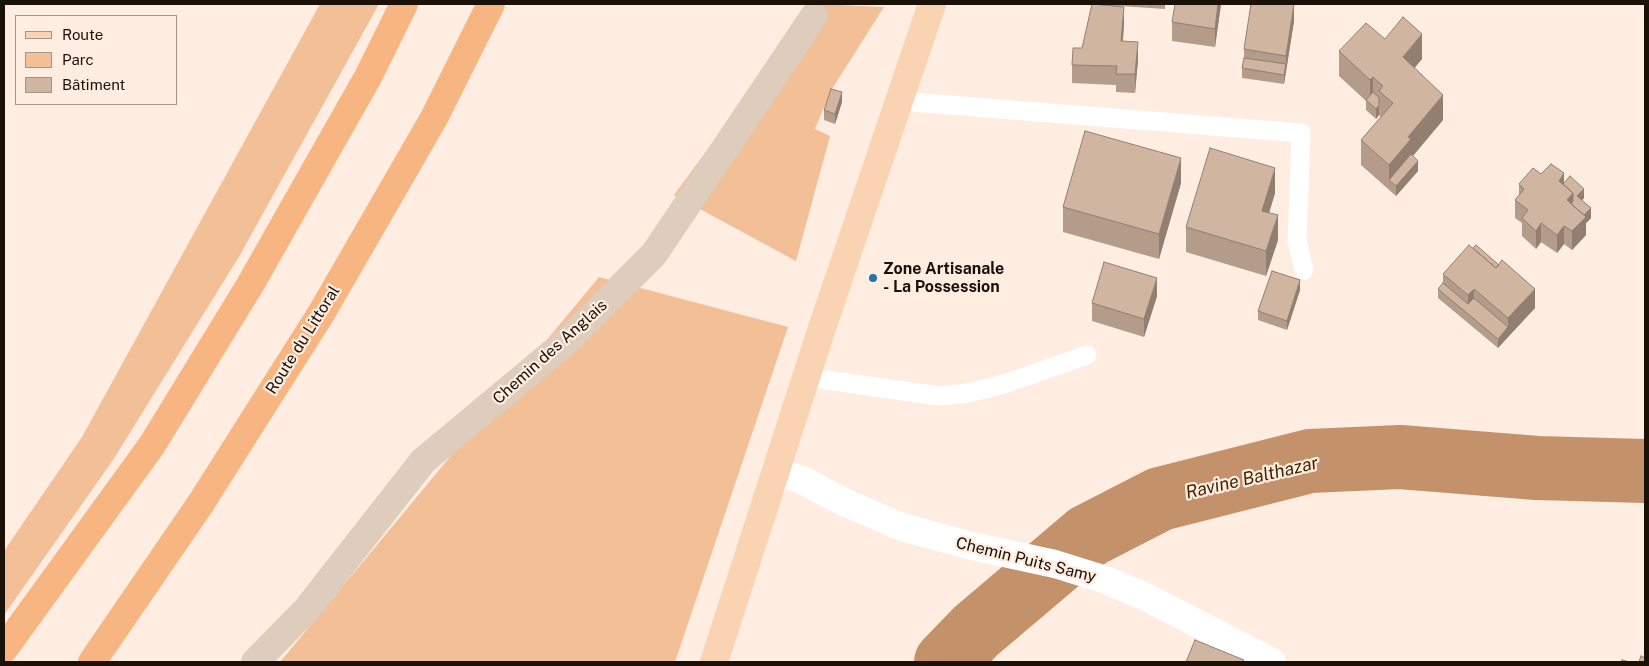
<!DOCTYPE html>
<meta charset="utf-8">
<style>
body{margin:0}
#map{position:relative;width:1649px;height:666px;overflow:hidden;background:#feede0;font-family:"Public Sans",sans-serif}
canvas{display:block}
.frame{position:absolute;inset:0;border:5px solid #1a1109;pointer-events:none}
.legend{position:absolute;left:15px;top:15px;width:162px;height:90px;box-sizing:border-box;background:#feede0;border:1px solid #a3958a;margin:0;padding:6px 9px;list-style:none;font-size:15px;color:#1a1109}
.legend li{display:flex;align-items:center;gap:10px;height:25px}
.legend b{width:25px;border:1px solid #a3958a}
</style>
<div id="map">
<canvas width="1649" height="666"></canvas>
<div class="frame"></div>
<ul class="legend">
<li><b style="height:6px;background:#fad3b3"></b>Route</li>
<li><b style="height:14px;background:#f2bf97"></b>Parc</li>
<li><b style="height:14px;background:#d0b5a1"></b>Bâtiment</li>
</ul>
</div>
<script>
const g = document.querySelector('canvas').getContext('2d');
g.lineJoin = 'round';
function fillPath(path, color) { g.fillStyle = color; g.fill(path, 'evenodd'); }
const shape = rows => new Path2D(rows.map(r => 'M' + r).join(''));
function stroke(path, color, width, dash) { g.strokeStyle = color; g.lineWidth = width; g.lineCap = dash ? 'butt' : 'round'; g.setLineDash(dash || []); g.stroke(path); }
function write(font, color, halo, rows, align = 'center') {
  g.font = font + ' "Public Sans",sans-serif'; g.lineWidth = 4.5; g.setLineDash([]); g.textBaseline = 'middle'; g.strokeStyle = halo; g.fillStyle = color; for (const [text, x, y, turn = 0] of rows) {
    g.save(); g.translate(x, y); g.rotate((+turn || 0) * Math.PI / 180); g.textAlign = isNaN(turn) ? turn : align; if (halo) g.strokeText(text, 0, 0); g.fillText(text, 0, 0); g.restore();
  }
}
fillPath(shape([
 [320,4,379,4,240,255,113,460,4,615,4,551,82,437],
 [815,4,884,7,830,92,815,129,830,136,796,261,674,195],
 [599,277,788,327,675,662,280,662]
]), '#f2bf97');
stroke(shape([
 [946,662,976,631,1088,536,1160,499,1310,461,1400,457,1537,468,1645,471]
]), '#c4926a', 64);
stroke(shape([
 [900,101,1301,133,1297,241,1304,270],
 [806,377,939,396,968,393,1004,384,1087,355]
]), '#fff', 19);
stroke(shape([
 [775,471,802,480,846,503,902,527,972,546,1055,564,1103,579,1144,596,1272,662]
]), '#fff', 28);
stroke(shape([
 [255,662,307,609,423,461,567,341,654,254,814,16]
]), '#deccbd', 28);
stroke(shape([
 [714,662,821,331,932,4]
]), '#fad3b3', 28);
stroke(shape([
 [4,649,152,445,250,285,368,77,404,4],
 [92,662,201,503,322,312,434,118,491,4]
]), '#f7b681', 28);
fillPath(shape([
 [1099,4,1165,4,1165,9,1120,6,1124,25,1123,41,1138,60,1135,93,1116,92,1116,85,1072,83,1072,65,1082,48],
 [1221,4,1215,47,1172,41,1172,22],
 [1294,21,1284,84,1242,78,1242,68,1244,58,1244,49],
 [1385,39,1422,59,1414,68,1443,120,1413,156,1418,171,1396,196,1361,165,1361,140,1381,117,1379,115,1376,119,1366,110,1366,101,1339,76,1339,51],
 [842,102,835,124,824,120,824,110],
 [1541,174,1564,183,1584,198,1582,200,1591,218,1586,223,1586,235,1572,250,1564,244,1557,253,1541,242,1536,249,1522,236,1522,223,1515,218,1515,200,1519,195,1519,184],
 [1181,183,1159,259,1063,232,1063,207],
 [1275,193,1269,213,1278,240,1266,276,1186,252,1186,227],
 [1443,274,1535,308,1508,337,1498,348,1438,298,1438,289,1443,283],
 [1300,290,1287,330,1258,320,1258,311],
 [1157,296,1144,337,1092,321,1092,303]
]), '#b39c8a');
fillPath(shape([
 [1218,4,1221,4,1215,47,1215,29],
 [1294,4,1294,21,1284,84,1284,75,1286,64,1286,56],
 [1124,7,1124,25,1121,59,1121,41],
 [1422,34,1422,59,1403,82,1403,57],
 [1138,42,1138,60,1135,93,1135,74],
 [1373,77,1373,102,1370,105,1370,80],
 [842,92,842,102,835,124,835,114],
 [1443,95,1443,120,1411,158,1389,180,1389,165,1408,137],
 [1379,105,1379,115,1376,119,1376,109],
 [1181,158,1181,183,1159,259,1159,234],
 [1418,161,1418,171,1396,196,1396,186],
 [1275,168,1275,193,1262,236,1262,211],
 [1564,173,1564,192,1559,181],
 [1584,189,1584,198,1577,206,1577,196],
 [1573,193,1573,211,1567,200],
 [1591,208,1591,218,1586,223,1586,235,1572,250,1572,231,1580,220],
 [1278,215,1278,240,1266,276,1266,251],
 [1541,223,1541,242,1536,249,1536,231],
 [1564,226,1564,244,1557,253,1557,235],
 [1157,278,1157,296,1144,337,1144,319],
 [1300,280,1300,290,1287,330,1287,321],
 [1474,289,1474,308,1468,313,1468,295],
 [1535,289,1535,308,1508,337,1498,348,1498,339,1508,327,1508,318]
]), '#927f71');
const building = shape([
 [1092,4,1124,7,1121,41,1138,42,1135,74,1116,74,1117,66,1072,65,1073,48,1082,48,1092,4],
 [1175,4,1218,4,1215,29,1172,22,1175,4],
 [1251,4,1294,4,1286,56,1244,49,1251,4],
 [1403,17,1422,34,1403,57,1443,95,1408,137,1411,139,1389,165,1361,140,1393,103,1379,91,1383,86,1373,77,1370,80,1339,51,1366,23,1385,39,1403,17],
 [1244,58,1286,64,1284,75,1242,68,1244,58],
 [831,89,842,92,835,114,824,110,831,89],
 [1373,92,1379,98,1379,105,1376,109,1366,100,1373,92],
 [1085,131,1181,158,1159,234,1063,207,1085,131],
 [1210,148,1275,168,1262,211,1278,215,1266,251,1186,227,1210,148],
 [1411,154,1418,161,1396,186,1389,180,1411,154],
 [1551,164,1564,173,1559,181,1573,193,1567,200,1586,217,1572,231,1564,226,1557,235,1541,223,1536,231,1522,218,1528,210,1515,200,1524,189,1519,184,1533,168,1541,174,1551,164],
 [1570,176,1584,189,1577,196,1591,208,1584,215,1571,204,1573,201,1573,193,1563,184,1570,176],
 [1469,245,1496,268,1502,260,1535,289,1508,318,1474,289,1468,295,1443,274,1469,245],
 [1476,245,1499,265,1496,268,1473,248,1476,245],
 [1104,262,1157,278,1144,319,1092,303,1104,262],
 [1272,271,1300,280,1287,321,1258,311,1272,271],
 [1443,283,1468,304,1474,298,1508,327,1498,339,1438,289,1443,283],
 [1195,640,1244,660,1243,662,1186,662,1195,640],
 [1641,656,1645,658,1645,662,1639,662,1641,656],
 [1622,660,1630,662,1621,662,1622,660]
]);
fillPath(building, '#d0b5a1');
stroke(building, '#927f71', 1);
for (const [x, y, r, color] of [
 [873,278,5,"#2375a6"]
]) { const dot = new Path2D(); dot.arc(x, y, r, 0, 2 * Math.PI); g.fillStyle = color; g.fill(dot); stroke(dot, '#feede0', 2); }
write('bold 16px', '#1a1109', '#feede0', [
 ["Zone Artisanale",883,269],
 ["- La Possession",883,287]
], 'left');
write('16px', '#1a1109', '#feede0', [
 ["Route du Littoral",303,340,-58],
 ["Chemin des Anglais",550,352,-42],
 ["Chemin Puits Samy",1026,560,14]
]);
write('italic 18px', '#442302', '#feede0', [
 ["Ravine Balthazar",1252,478,-13]
]);
</script>
